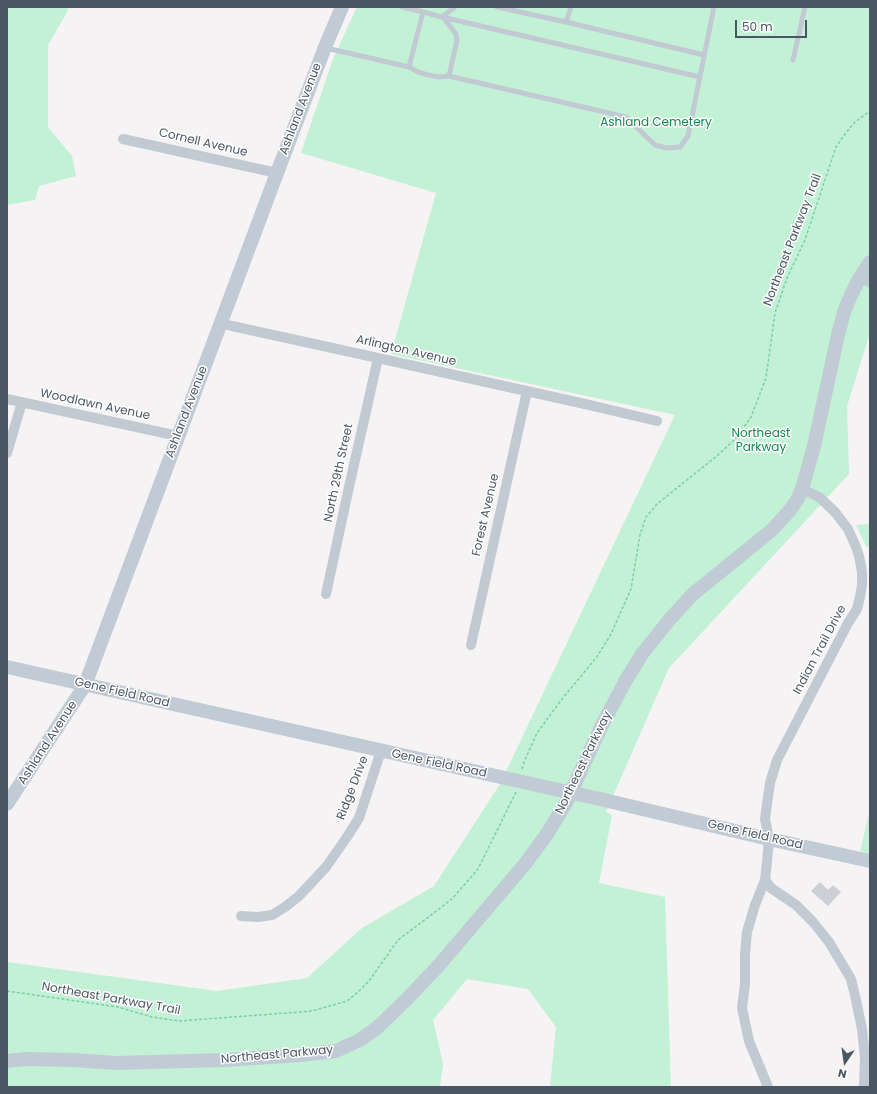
<!DOCTYPE html>
<style>
body{margin:0}
#map{position:relative;width:877px;height:1094px;overflow:hidden;background:#f5f3f3;font-family:Poppins,sans-serif}
canvas{display:block}
.frame{position:absolute;inset:0;border:8px solid #4a5661;pointer-events:none}
.north{position:absolute;left:825px;top:1042px;width:40px;height:40px;-webkit-text-stroke:3px #fff;paint-order:stroke;rotate:193deg;font-size:11px;font-weight:700;line-height:16px;text-align:center;color:#4a5661}
.north::after{content:'';display:block;margin:auto;width:14px;height:18px;background:#4a5661;clip-path:polygon(50% 0,100% 100%,50% 72%,0 100%)}
.scale{position:absolute;left:735px;top:20px;width:72px;height:18px;box-sizing:border-box;border:2px solid #4a5661;border-top:0;padding-left:5px;font-size:12px;line-height:14px;white-space:nowrap;color:#4a5661;-webkit-text-stroke:3px #fff;paint-order:stroke}
</style>
<div id="map">
<canvas width="877" height="1094"></canvas>
<div class="frame"></div>
<div class="north">N</div>
<div class="scale">50 m</div>
</div>
<script>
const g = document.querySelector('canvas').getContext('2d');
g.lineJoin = 'round';
function fillPath(path, color) { g.fillStyle = color; g.fill(path, 'evenodd'); }
const shape = rows => new Path2D(rows.map(r => 'M' + r).join(''));
function stroke(path, color, width, dash) { g.strokeStyle = color; g.lineWidth = width; g.lineCap = dash ? 'butt' : 'round'; g.setLineDash(dash || []); g.stroke(path); }
function write(font, color, halo, rows, align = 'center') {
  g.font = font + ' Poppins,sans-serif'; g.lineWidth = 3; g.setLineDash([]); g.textBaseline = 'middle'; g.strokeStyle = halo; g.fillStyle = color; for (const [text, x, y, turn = 0] of rows) {
    g.save(); g.translate(x, y); g.rotate((+turn || 0) * Math.PI / 180); g.textAlign = isNaN(turn) ? turn : align; if (halo) g.strokeText(text, 0, 0); g.fillText(text, 0, 0); g.restore();
  }
}
fillPath(shape([
 [7,7,68,7,67,12,48,45,48,127,72,156,76,176,39,186,35,200,7,205],
 [357,7,870,7,870,333,847,406,849,474,669,668,606,812,612,815,599,883,665,897,671,1087,550,1087,556,1027,528,989,467,979,433,1020,443,1064,440,1087,7,1087,7,962,217,991,307,978,362,928,434,886,500,784,675,415,391,354,436,193,301,153,333,59],
 [870,524,870,548,866,546,856,525],
 [870,810,870,854,860,851]
]), '#c3f1d5');
fillPath(shape([
 [820,882,828,890,833,885,841,892,828,906,811,891]
]), '#cdcfd5');
stroke(shape([
 [522,769,524,762,537,733,562,699,596,658,610,636,631,589,640,535,646,517,657,504,717,456,736,438,751,417,766,378,775,313,787,278,805,240,836,147,845,134,854,123,870,111],
 [7,991,118,1007,152,1017,180,1021,312,1011,347,1001,358,992,369,981,398,940,452,899,478,869,516,792]
]), '#7ad0a6', 1.5, [3, 2]);
stroke(shape([
 [402,7,423,12],
 [497,7,566,22,571,7],
 [442,17,700,77],
 [443,17,456,34,457,40,449,76],
 [566,22,704,55],
 [326,48,409,67,418,72,428,75,439,77,449,76,626,117,655,145,666,148,680,147,688,136,714,7],
 [793,60,805,7],
 [409,67,423,12,442,17,455,7]
]), '#c1cad2', 5);
stroke(shape([
 [123,139,277,173],
 [859,279,870,282],
 [221,323,232,326,378,358,585,404,657,421],
 [7,399,178,436],
 [7,453,22,402],
 [326,594,349,487,378,358],
 [471,645,527,391],
 [765,880,771,888,796,905,813,922,829,942,851,979,856,1000,862,1029,865,1058,864,1087],
 [241,916,258,917,272,915,285,907,299,896,326,867,347,837,359,818,381,751],
 [768,1087,749,1041,742,1008,745,984,745,954,747,932,755,905,765,880,767,862,769,839,765,819,767,804,770,783,777,760,848,623,857,609,860,597,862,585,862,572,859,556,856,547,848,529,835,512,819,497,802,489]
]), '#c1cad2', 10);
stroke(shape([
 [7,667,541,786],
 [600,799,769,839,870,861],
 [7,804,85,685,277,173,325,47,342,7],
 [7,1061,27,1059,73,1060,116,1063,225,1060,301,1055,336,1051,360,1040,378,1027,407,999,440,964,525,864,547,834,566,803,602,725,626,680,642,654,670,619,693,594,772,530,790,510,797,500,802,489,814,446,838,335,844,312,851,295,859,279,870,262]
]), '#c1cbd6', 14);
stroke(shape([
 [541,786,600,799]
]), '#c1cbd6', 14);
write('12px', '#4a5661', '#fff', [
 ["Ashland Avenue",301,109,-69],
 ["Cornell Avenue",203,143,13],
 ["Northeast Parkway Trail",793,240,-69],
 ["Arlington Avenue",406,351,13],
 ["Woodlawn Avenue",95,405,12],
 ["Ashland Avenue",187,412,-69],
 ["North 29th Street",339,473,-78],
 ["Forest Avenue",486,515,-77],
 ["Indian Trail Drive",820,650,-62],
 ["Gene Field Road",122,693,13],
 ["Ashland Avenue",48,743,-57],
 ["Northeast Parkway",584,763,-64],
 ["Gene Field Road",439,764,12],
 ["Ridge Drive",353,788,-69],
 ["Gene Field Road",755,835,13],
 ["Northeast Parkway Trail",111,999,10],
 ["Northeast Parkway",277,1055,-5]
]);
write('12px', '#17864f', '#fff', [
 ["Ashland Cemetery",656,123],
 ["Northeast",761,434],
 ["Parkway",761,448]
]);
</script>
